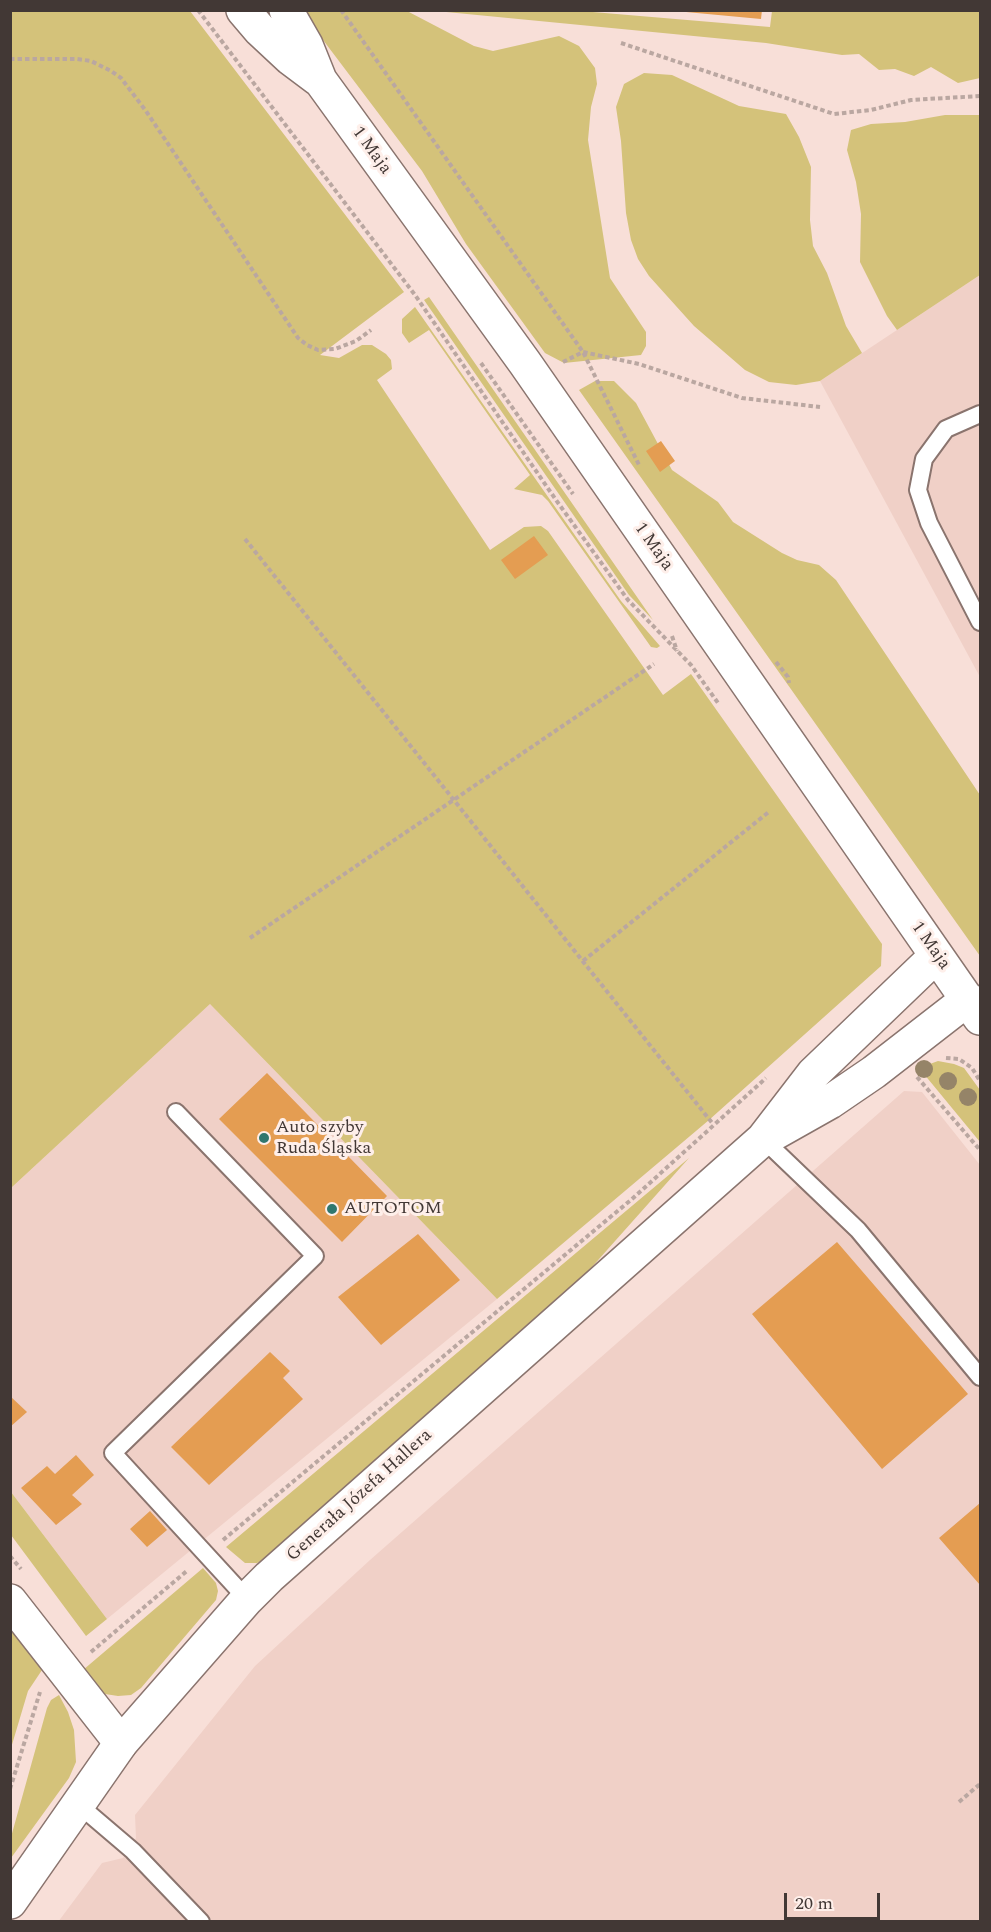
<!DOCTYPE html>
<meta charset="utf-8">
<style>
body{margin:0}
#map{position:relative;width:991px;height:1932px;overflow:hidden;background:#f8dfd8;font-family:Spectral,serif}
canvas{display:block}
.frame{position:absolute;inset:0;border:12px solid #423835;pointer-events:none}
.scale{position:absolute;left:784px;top:1893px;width:96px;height:27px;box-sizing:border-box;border:3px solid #423835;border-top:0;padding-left:8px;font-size:18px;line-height:21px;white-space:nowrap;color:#423835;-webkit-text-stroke:4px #feefea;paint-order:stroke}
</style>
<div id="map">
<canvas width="991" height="1932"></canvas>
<div class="frame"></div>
<div class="scale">20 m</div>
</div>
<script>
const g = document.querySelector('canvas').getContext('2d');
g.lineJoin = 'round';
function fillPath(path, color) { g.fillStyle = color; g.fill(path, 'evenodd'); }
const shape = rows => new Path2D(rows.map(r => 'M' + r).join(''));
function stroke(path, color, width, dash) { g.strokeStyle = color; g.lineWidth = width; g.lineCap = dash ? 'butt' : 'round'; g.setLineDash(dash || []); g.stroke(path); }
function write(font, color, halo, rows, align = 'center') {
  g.font = font + ' Spectral,serif'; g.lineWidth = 6; g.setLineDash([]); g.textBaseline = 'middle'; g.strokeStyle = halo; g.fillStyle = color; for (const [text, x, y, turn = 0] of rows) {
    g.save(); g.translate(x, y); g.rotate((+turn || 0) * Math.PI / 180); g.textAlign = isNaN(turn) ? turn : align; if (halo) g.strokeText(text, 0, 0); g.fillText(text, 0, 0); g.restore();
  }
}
fillPath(shape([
 [980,275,980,677,820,381],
 [210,1004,497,1299,107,1619,11,1492,11,1188],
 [904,1091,922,1092,980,1165,980,1921,58,1922,102,1863,123,1858,136,1838,135,1815,255,1666,370,1560]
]), '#f0d0c7');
fillPath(shape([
 [11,11,190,11,404,292,320,355,339,358,362,345,372,345,386,354,391,360,392,369,377,380,490,550,524,527,541,526,548,531,663,695,691,674,882,944,881,966,709,1120,497,1299,210,1004,11,1188],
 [305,11,407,11,474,46,493,51,559,36,579,46,595,68,597,84,591,107,588,140,610,278,646,332,646,346,641,355,564,363,545,353,466,244,422,171,314,28],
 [436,11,581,11,770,27,772,11,980,11,980,78,958,83,931,67,914,76,895,69,879,70,859,54,842,55,766,43],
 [644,73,672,75,739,106,786,114,799,137,811,167,810,220,813,246,827,273,846,326,862,353,820,381,796,385,769,382,745,370,694,326,649,276,638,259,631,240,626,213,621,141,616,107,624,84],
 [945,115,980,115,980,275,897,330,887,316,860,262,861,214,856,182,847,150,851,130,871,124,905,122],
 [429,297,653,620,629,595,424,300],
 [415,307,621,601,660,646,657,648,651,647,548,501,542,495,514,489,530,475,429,330,409,343,402,333,402,319],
 [595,381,614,381,636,403,672,470,718,502,733,522,782,553,797,560,819,565,836,580,980,795,980,956,579,390],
 [938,1061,954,1064,964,1068,980,1090,980,1142,919,1068],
 [689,1158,583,1277,270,1556,257,1563,245,1563,226,1547],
 [11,1492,107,1619,86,1636,11,1535],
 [203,1568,216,1583,218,1591,216,1600,141,1688,131,1695,118,1696,105,1694,94,1686,83,1670],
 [11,1627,44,1667,28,1691,11,1748],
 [59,1695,68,1712,74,1730,76,1762,69,1778,11,1858,11,1837,47,1708,51,1700]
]), '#d4c27a');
fillPath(shape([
 [686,10,762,10,761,19,686,12],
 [661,441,675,461,660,472,646,451],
 [534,536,548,555,515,579,501,560],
 [267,1073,387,1196,342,1242,219,1119],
 [418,1234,460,1280,381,1345,338,1297],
 [837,1242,968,1394,882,1469,752,1314],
 [270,1352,290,1371,283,1378,303,1399,209,1485,171,1447],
 [10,1396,27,1412,10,1427],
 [76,1455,94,1475,72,1495,82,1504,56,1525,21,1488,47,1466,55,1474],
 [980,1503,980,1585,939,1538],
 [150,1511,167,1530,147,1547,130,1529]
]), '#e49d52');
const service = shape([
 [980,414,946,429,924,459,918,490,929,523,980,622],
 [176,1112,315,1256,113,1453,247,1599],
 [763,1139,858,1230,980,1377],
 [79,1805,133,1851,201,1922]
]);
const minor = shape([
 [10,1601,121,1743]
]);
const tertiary = shape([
 [243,10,260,30,290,58,318,79],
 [286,10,306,45,320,80,525,363,980,1018],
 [775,1133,830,1102,874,1072,968,999],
 [10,1902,121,1743,247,1599,269,1577,763,1139,813,1074,936,956]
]);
stroke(service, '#8a746e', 20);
stroke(minor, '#8a746e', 36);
stroke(tertiary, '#8a746e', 36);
stroke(shape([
 [198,10,415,295,556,500,628,600,691,665,718,703],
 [341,10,583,352,640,467],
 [621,43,834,114,871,110,911,100,980,96],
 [10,59,77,59,91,61,111,71,121,78,146,111,298,338,307,345,318,350,335,349,356,341,371,330],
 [563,362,583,352,639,364,742,398,820,407],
 [481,363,573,494],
 [245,539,713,1124],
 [672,636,677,651],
 [776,662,788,677,789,683],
 [250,938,654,664],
 [583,961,770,811],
 [946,1058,959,1059,972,1068,980,1081],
 [917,1077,980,1150],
 [223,1540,632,1199,766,1078],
 [10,1556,21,1569],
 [91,1652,188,1570],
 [10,1789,40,1692],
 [959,1802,980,1784]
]), '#baa7a1', 4, [4.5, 3]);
stroke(service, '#fff', 16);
stroke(minor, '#fff', 33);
stroke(tertiary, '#fff', 33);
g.fillStyle = '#958468';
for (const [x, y] of [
 [924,1069],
 [948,1081],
 [968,1097]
]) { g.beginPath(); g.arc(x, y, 9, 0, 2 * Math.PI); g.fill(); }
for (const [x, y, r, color] of [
 [264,1138,6,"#30776e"],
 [332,1209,6,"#30776e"]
]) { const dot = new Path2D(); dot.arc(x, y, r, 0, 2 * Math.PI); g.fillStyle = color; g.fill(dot); stroke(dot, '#feefea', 2); }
write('18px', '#423835', '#feefea', [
 ["1 Maja",371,151,54],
 ["1 Maja",653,547,55],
 ["1 Maja",930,946,55],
 ["Generała Józefa Hallera",360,1496,-42]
]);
write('18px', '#423835', '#feefea', [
 ["Auto szyby",276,1128],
 ["Ruda Śląska",276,1149],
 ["AUTOTOM",344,1209]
], 'left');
</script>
